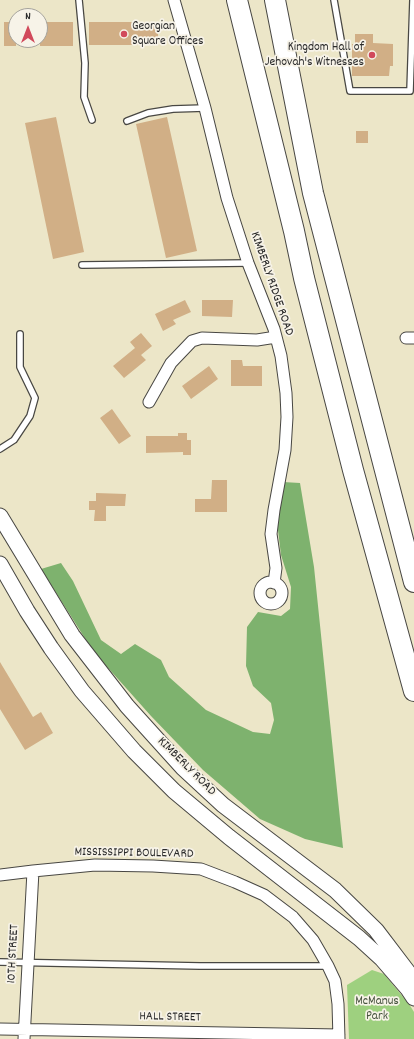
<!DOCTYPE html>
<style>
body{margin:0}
#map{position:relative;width:414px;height:1039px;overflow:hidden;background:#ece6c8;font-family:Dekko,sans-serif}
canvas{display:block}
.north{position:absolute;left:8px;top:8px;width:40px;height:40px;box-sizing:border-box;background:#f7f3e8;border:1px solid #a5a39c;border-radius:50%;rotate:0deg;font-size:11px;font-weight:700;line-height:16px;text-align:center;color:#2b2b2b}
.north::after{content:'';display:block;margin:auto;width:14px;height:18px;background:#d1495b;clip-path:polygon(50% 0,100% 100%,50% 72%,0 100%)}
</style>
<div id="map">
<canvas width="414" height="1039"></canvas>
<div class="north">N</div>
</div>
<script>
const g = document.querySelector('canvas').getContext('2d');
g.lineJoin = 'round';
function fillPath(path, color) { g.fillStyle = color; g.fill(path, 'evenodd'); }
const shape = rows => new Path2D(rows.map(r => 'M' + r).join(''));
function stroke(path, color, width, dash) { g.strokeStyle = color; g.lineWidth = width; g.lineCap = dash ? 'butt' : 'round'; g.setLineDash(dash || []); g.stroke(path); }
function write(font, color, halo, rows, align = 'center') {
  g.font = font + ' Dekko,sans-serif'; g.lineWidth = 3.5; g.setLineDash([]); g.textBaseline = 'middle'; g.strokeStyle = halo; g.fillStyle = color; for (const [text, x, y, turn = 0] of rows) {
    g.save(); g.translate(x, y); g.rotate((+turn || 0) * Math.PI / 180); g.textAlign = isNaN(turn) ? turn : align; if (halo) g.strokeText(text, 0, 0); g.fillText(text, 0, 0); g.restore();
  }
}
fillPath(shape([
 [372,970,384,974,409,1004,414,1012,414,1039,349,1039,347,985]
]), '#9ed07f');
fillPath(shape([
 [283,482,300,483,314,567,343,848,305,839,260,819,203,770,151,716,93,651,41,569,61,563,73,581,101,640,121,654,135,644,161,660,169,677,206,710,253,732,270,734,274,720,271,703,253,686,246,666,247,627,258,612,281,616,290,609,291,587,281,555,277,522]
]), '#7eb26e');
fillPath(shape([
 [4,22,16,22,16,46,4,46],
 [40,22,73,22,73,46,40,46],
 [89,22,158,22,158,45,89,45],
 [355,34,373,34,373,43,393,44,393,66,390,66,389,76,352,76,352,44,355,44],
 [56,117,84,252,53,259,25,123],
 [167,117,197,251,166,258,136,124],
 [356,131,368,131,368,143,356,143],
 [185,300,191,312,173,320,176,324,163,331,155,314],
 [202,300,233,300,232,317,202,316],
 [141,333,152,346,141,355,146,360,124,378,113,366,135,348,130,342],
 [231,360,242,360,243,366,262,366,262,386,231,386],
 [209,366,218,379,191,399,182,386],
 [112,409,131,436,119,444,100,418],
 [178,433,187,433,187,440,191,440,191,455,183,455,183,452,146,453,146,436,178,436],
 [212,480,227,480,227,512,195,512,195,499,211,499],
 [96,493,126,494,125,506,106,506,106,521,94,521,95,510,89,510,89,501,96,501],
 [0,662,33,717,41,712,53,733,25,750,0,709]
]), '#d1af86');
const lane = shape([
 [79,0,85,63,84,97,92,120],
 [334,0,350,91,410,91,413,0],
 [127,121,148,113,173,109,205,108],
 [82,265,248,263],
 [0,449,14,440,30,416,35,398,20,367,20,334],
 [0,962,200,966,328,966]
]);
const street = shape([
 [174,0,205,108,227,198,248,263,274,329,281,356,286,393,287,417,285,450,274,510,271,534,276,568,274,583],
 [406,338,414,338],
 [149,402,171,363,192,341,202,338,257,340,276,337],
 '260 593a11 11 0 1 1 22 0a11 11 0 1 1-22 0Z',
 [0,875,33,871,95,865,153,866,201,869,235,882,264,895,293,917,313,940,328,966,335,981,338,1004,339,1039],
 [0,1029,339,1035],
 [24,1039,33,871]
]);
const secondary = shape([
 [0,516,72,635,127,706,183,768,223,805,335,890,376,930,414,980],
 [0,564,27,611,51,648,82,691,134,751,174,791,229,837,359,938,382,959,408,989,414,998]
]);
const highway = shape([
 [237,0,294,231,304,278,353,470,414,691],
 [275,0,313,193,414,582]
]);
stroke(lane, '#484743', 8);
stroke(street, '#484743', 13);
stroke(secondary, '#484743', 17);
stroke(highway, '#484743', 22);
stroke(lane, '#fff', 5.5);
stroke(street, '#fff', 11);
stroke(secondary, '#fff', 15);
stroke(highway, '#fff', 20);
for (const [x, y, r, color] of [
 [124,34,4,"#d1495b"],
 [372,55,4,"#d1495b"]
]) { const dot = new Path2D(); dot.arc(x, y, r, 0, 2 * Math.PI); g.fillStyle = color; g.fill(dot); stroke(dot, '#f7f3e8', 1.5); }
write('13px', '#2b2b2b', '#f7f3e8', [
 ["Georgian",132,27],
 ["Square Offices",132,42],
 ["Kingdom Hall of",364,48,"right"],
 ["Jehovah's Witnesses",364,63,"right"]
], 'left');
write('13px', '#2b2b2b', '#f7f3e8', [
 ["KIMBERLY RIDGE ROAD",271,284,71],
 ["KIMBERLY ROAD",186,767,45],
 ["MISSISSIPPI BOULEVARD",134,854,1],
 ["10TH STREET",14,954,-87],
 ["HALL STREET",170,1018,1]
]);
write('13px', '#485440', '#f7f3e8', [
 ["McManus",377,1002],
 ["Park",377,1017]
]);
</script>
